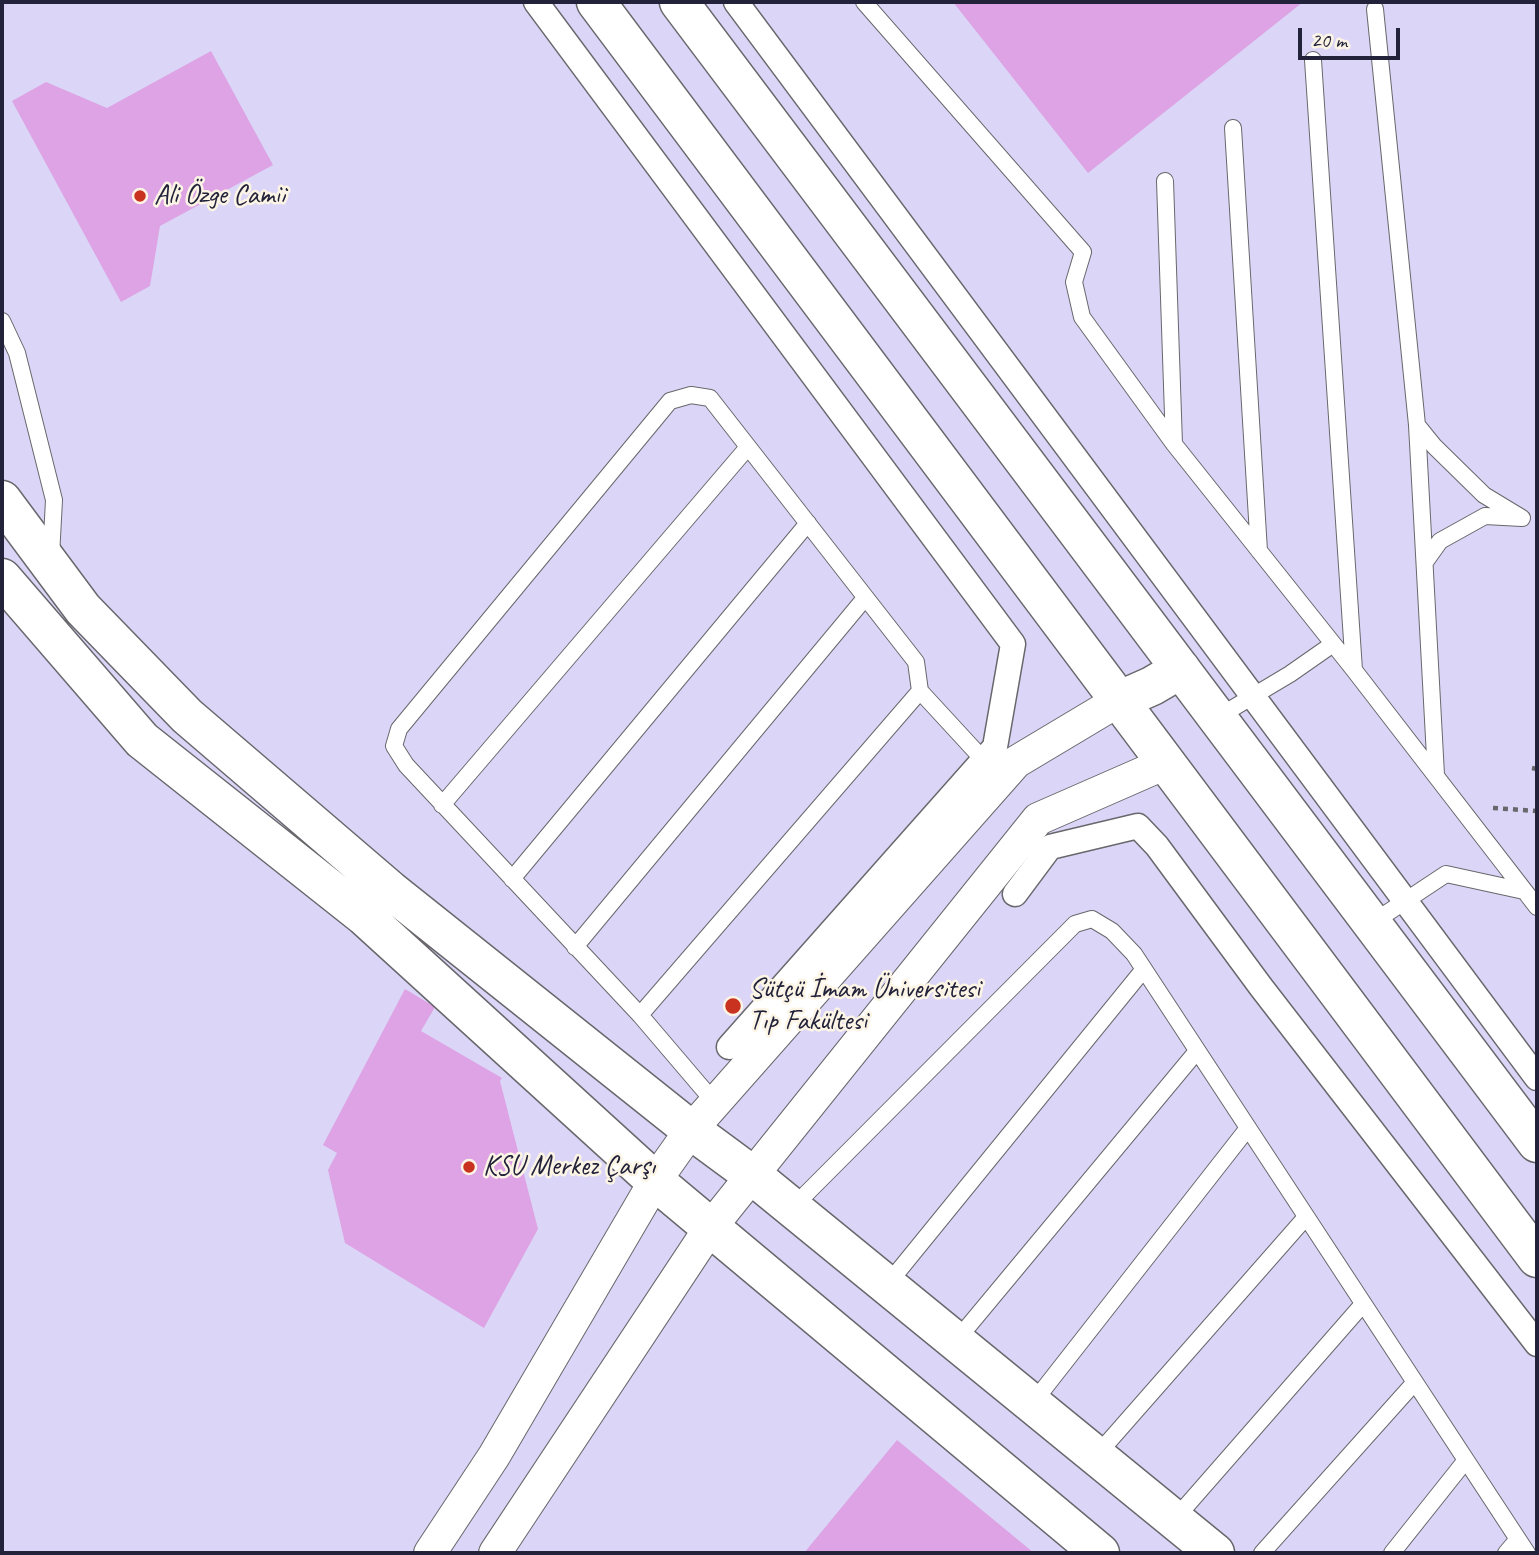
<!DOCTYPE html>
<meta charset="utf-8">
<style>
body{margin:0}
#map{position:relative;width:1539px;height:1555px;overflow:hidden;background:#eee6c8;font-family:Caveat,sans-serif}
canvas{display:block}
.frame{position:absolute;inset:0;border:4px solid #22223b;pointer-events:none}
.scale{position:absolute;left:1298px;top:28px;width:102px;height:32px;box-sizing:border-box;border:4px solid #22223b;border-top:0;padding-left:9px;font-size:21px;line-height:24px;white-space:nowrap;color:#22223b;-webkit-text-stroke:5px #fcf5e5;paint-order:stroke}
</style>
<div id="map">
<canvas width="1539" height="1555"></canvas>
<div class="frame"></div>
<div class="scale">20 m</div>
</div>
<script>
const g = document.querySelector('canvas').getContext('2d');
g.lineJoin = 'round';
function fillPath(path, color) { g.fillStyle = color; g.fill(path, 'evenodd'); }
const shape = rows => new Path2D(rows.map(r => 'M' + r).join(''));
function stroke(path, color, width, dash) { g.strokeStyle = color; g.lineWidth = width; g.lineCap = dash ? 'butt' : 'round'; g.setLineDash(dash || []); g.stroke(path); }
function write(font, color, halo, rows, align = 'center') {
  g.font = font + ' Caveat,sans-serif'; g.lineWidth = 5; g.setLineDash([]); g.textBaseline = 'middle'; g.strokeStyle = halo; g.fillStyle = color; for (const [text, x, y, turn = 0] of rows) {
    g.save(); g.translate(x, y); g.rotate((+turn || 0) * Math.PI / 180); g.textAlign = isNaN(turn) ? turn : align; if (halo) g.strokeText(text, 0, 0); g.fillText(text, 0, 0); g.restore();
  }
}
fillPath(shape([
 [2,2,1537,2,1537,1553,2,1553]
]), '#dbd6f7');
fillPath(shape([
 [953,2,1303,2,1088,173],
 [211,51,273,165,160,226,150,286,121,302,12,101,46,82,107,108],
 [405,989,435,1007,421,1031,502,1078,500,1081,538,1229,484,1328,345,1243,328,1170,337,1153,323,1145],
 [897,1440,1034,1553,804,1553]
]), '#dda3e4');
const service = shape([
 [864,2,1083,252,1074,282,1082,317,1174,444,1354,670,1537,907],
 [1375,9,1417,425,1436,775],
 [1313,60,1354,670],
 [1233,128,1259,551],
 [1165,181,1174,444],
 [2,321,17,353,54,500,51,556],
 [1417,425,1434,446,1484,495,1522,518,1485,516,1440,541,1425,562],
 [1218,717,1290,674,1333,644],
 [442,805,748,447],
 [512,879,808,523],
 [1372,923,1446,874,1524,891],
 [575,947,865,598],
 [640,1015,406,765,394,746,399,729,670,401,691,395,710,398,916,662,920,691],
 [715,1103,640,1015,920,691,990,767],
 [792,1208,1075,924,1092,919,1112,931,1134,954,1527,1553],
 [887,1285,1144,969],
 [956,1341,1197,1051],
 [1032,1404,1248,1128],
 [1096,1456,1306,1217],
 [1174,1520,1363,1304],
 [1262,1553,1415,1382],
 [1392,1553,1466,1460],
 [1506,1553,1518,1539]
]);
const pedestrian = shape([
 [536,2,1013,644,995,747,729,1047],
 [736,2,1537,1078],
 [1015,894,1050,847,1138,826,1157,846,1261,987,1537,1344]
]);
const minor = shape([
 [430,1553,494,1456,655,1181,691,1130,1016,762,1118,701],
 [495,1553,710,1228,1038,819,1166,763]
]);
const tertiary = shape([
 [596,2,1537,1258],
 [679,2,1537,1143],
 [2,500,83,609,187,716,390,890,691,1130,752,1175,1215,1553],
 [2,578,142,740,364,916,655,1181,1100,1553],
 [1118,701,1152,686,1181,669]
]);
stroke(service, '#69676c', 18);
stroke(pedestrian, '#69676c', 27);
stroke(minor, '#69676c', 34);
stroke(tertiary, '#69676c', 41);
stroke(shape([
 [1532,768,1537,769],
 [1493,808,1537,811]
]), '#69676c', 4.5, [5, 5]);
stroke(service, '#fff', 16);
stroke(pedestrian, '#fff', 24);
stroke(minor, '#fff', 32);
stroke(tertiary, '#fff', 38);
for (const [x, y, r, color] of [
 [140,196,7,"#c8321e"],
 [733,1006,9,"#c8321e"],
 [469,1167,7,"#c8321e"]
]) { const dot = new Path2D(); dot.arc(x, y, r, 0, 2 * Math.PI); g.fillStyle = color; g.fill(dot); stroke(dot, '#fcf5e5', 2.5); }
write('28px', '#22223b', '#fcf5e5', [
 ["Ali Özge Camii",154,196],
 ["Sütçü İmam Üniversitesi",749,990],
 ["Tıp Fakültesi",749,1022],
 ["KSU Merkez Çarşı",483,1167]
], 'left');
</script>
